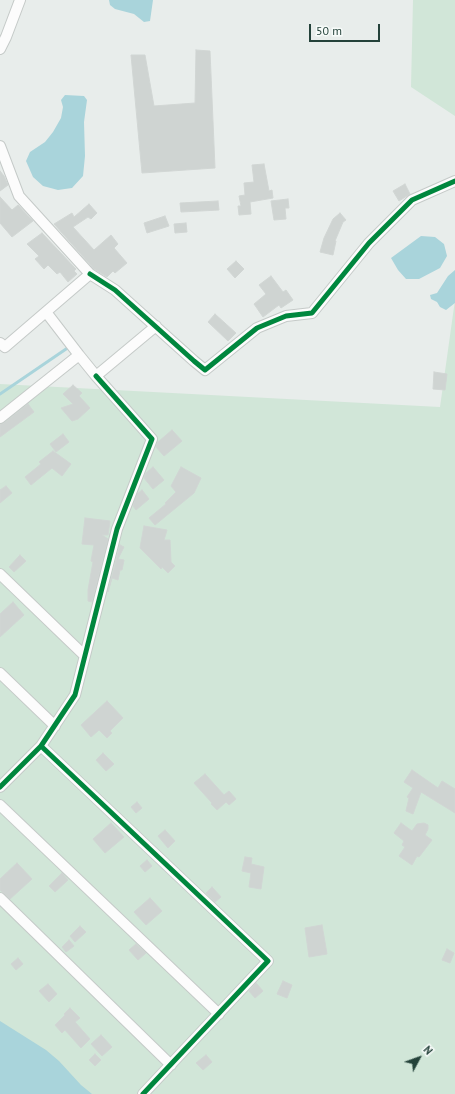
<!DOCTYPE html>
<style>
body{margin:0}
#map{position:relative;width:455px;height:1094px;overflow:hidden;background:#e8edeb;font-family:"PT Sans",sans-serif}
canvas{display:block}
.north{position:absolute;left:399px;top:1038px;width:40px;height:40px;-webkit-text-stroke:3px #f7fbf9;paint-order:stroke;rotate:49deg;font-size:11px;font-weight:700;line-height:16px;text-align:center;color:#24423a}
.north::after{content:'';display:block;margin:auto;width:14px;height:18px;background:#24423a;clip-path:polygon(50% 0,100% 100%,50% 72%,0 100%)}
.scale{position:absolute;left:309px;top:24px;width:71px;height:18px;box-sizing:border-box;border:2px solid #24423a;border-top:0;padding-left:5px;font-size:12px;line-height:14px;white-space:nowrap;color:#24423a;-webkit-text-stroke:3px #f7fbf9;paint-order:stroke}
</style>
<div id="map">
<canvas width="455" height="1094"></canvas>
<div class="north">N</div>
<div class="scale">50 m</div>
</div>
<script>
const g = document.querySelector('canvas').getContext('2d');
g.lineJoin = 'round';
function fillPath(path, color) { g.fillStyle = color; g.fill(path, 'evenodd'); }
const shape = rows => new Path2D(rows.map(r => 'M' + r).join(''));
function stroke(path, color, width, dash) { g.strokeStyle = color; g.lineWidth = width; g.lineCap = dash ? 'butt' : 'round'; g.setLineDash(dash || []); g.stroke(path); }
fillPath(shape([
 [413,0,455,0,455,116,411,87],
 [455,300,455,1094,0,1094,0,384,440,407]
]), '#d1e6d8');
fillPath(shape([
 [109,0,153,0,150,21,144,22,134,14,115,9,110,5],
 [65,95,84,96,87,100,84,122,85,156,83,176,72,188,58,190,43,186,33,177,26,161,30,152,45,142,53,132,61,118,63,107,61,100],
 [421,236,435,237,444,244,447,256,440,268,419,279,406,279,398,270,391,258],
 [455,270,455,303,446,310,440,307,437,302,431,299,430,295,437,293,448,276],
 [0,1021,46,1050,59,1061,81,1085,92,1094,0,1094]
]), '#a9d4db');
stroke(shape([
 [0,394,69,347]
]), '#a9d4db', 3);
const building = shape([
 [196,50,210,51,215,168,142,173,131,55,145,55,154,106,195,103,196,50],
 [264,164,269,191,272,190,273,198,250,202,251,214,239,215,238,206,241,206,239,196,245,195,244,183,254,182,252,165,264,164],
 [0,171,4,176,8,185,0,191,0,171],
 [405,184,410,194,399,201,393,191,405,184],
 [0,197,12,210,18,205,33,221,12,237,0,223,0,197],
 [288,199,289,208,285,208,286,219,274,220,271,201,288,199],
 [218,201,219,210,181,212,180,203,218,201],
 [89,204,97,213,91,219,88,217,73,227,94,250,111,235,118,244,114,248,127,263,115,273,113,271,107,277,94,269,54,224,72,213,74,217,89,204],
 [340,213,346,220,343,222,335,241,336,241,333,255,320,252,324,238,333,219,340,213],
 [165,216,169,226,147,233,144,223,165,216],
 [186,223,187,232,175,233,174,224,186,223],
 [42,233,76,269,74,271,77,274,68,282,60,272,57,274,48,265,44,269,35,259,39,256,27,244,42,233],
 [236,261,244,269,235,278,227,269,236,261],
 [271,276,283,292,286,290,293,300,281,308,279,305,263,317,254,304,266,294,259,285,271,276],
 [215,314,236,333,228,341,208,322,215,314],
 [434,372,447,374,445,390,433,389,434,372],
 [73,385,82,393,79,396,90,408,78,419,72,421,61,408,73,404,63,394,73,385],
 [28,404,34,412,0,437,0,424,4,423,28,404],
 [172,430,182,441,164,456,156,447,158,442,172,430],
 [63,434,69,442,56,452,50,444,63,434],
 [53,451,71,464,62,476,52,468,31,485,25,477,41,464,39,462,53,451],
 [153,467,164,480,153,489,144,478,146,473,153,467],
 [181,467,201,478,194,493,155,525,149,518,166,504,165,503,176,492,171,486,181,467],
 [6,486,12,493,0,503,0,490,6,486],
 [142,490,149,499,136,510,133,506,137,494,142,490],
 [85,518,110,521,108,535,102,535,108,539,92,602,88,601,88,590,93,562,91,561,94,545,82,544,85,518],
 [144,526,167,530,164,540,170,540,171,562,175,566,168,573,162,567,161,569,140,548,144,526],
 [120,545,124,547,118,559,124,560,122,570,120,570,118,580,112,578,108,592,120,545],
 [20,555,26,561,14,572,9,567,20,555],
 [13,602,24,615,0,637,0,614,13,602],
 [107,701,123,718,110,731,112,733,107,738,99,730,91,737,81,725,107,701],
 [103,753,114,764,106,771,96,760,103,753],
 [412,770,438,788,442,781,455,789,455,813,421,792,413,814,406,811,409,798,407,797,413,788,404,782,412,770],
 [205,774,224,795,229,791,236,799,229,805,226,802,217,810,211,804,212,803,194,783,205,774],
 [137,802,142,808,136,813,131,807,137,802],
 [111,823,124,837,105,853,93,839,111,823],
 [401,823,412,831,417,824,424,823,428,825,428,829,425,835,432,840,419,857,417,856,412,865,399,856,405,847,402,845,404,841,394,833,401,823],
 [165,830,175,841,168,848,158,836,165,830],
 [245,857,252,858,251,864,264,867,261,889,249,887,251,873,242,871,245,857],
 [147,860,152,866,145,872,140,866,147,860],
 [17,863,32,879,10,899,0,890,0,879,17,863],
 [62,873,68,880,55,892,49,886,62,873],
 [212,887,221,897,215,902,206,893,212,887],
 [150,898,162,911,146,925,134,912,150,898],
 [322,925,327,954,309,957,305,928,322,925],
 [80,926,86,932,75,942,70,936,80,926],
 [69,940,74,946,66,952,62,947,69,940],
 [136,944,146,953,138,960,129,950,136,944],
 [447,949,454,953,450,963,442,960,447,949],
 [18,958,23,964,16,970,11,964,18,958],
 [283,981,292,985,287,998,277,994,283,981],
 [256,983,263,991,255,998,249,991,256,983],
 [48,984,57,994,49,1002,39,991,48,984],
 [70,1008,80,1018,75,1022,90,1039,81,1048,65,1030,62,1033,55,1025,65,1015,64,1014,70,1008],
 [101,1035,112,1047,102,1056,91,1044,101,1035],
 [95,1054,101,1060,95,1066,89,1060,95,1054],
 [206,1055,212,1062,203,1070,196,1063,206,1055]
]);
fillPath(building, '#cfd4d2');
stroke(building, '#d1d6d4', 1);
const street = shape([
 [0,49,6,37,20,0],
 [0,146,19,196,90,274,5,347,0,343],
 [90,274,115,290,194,361,205,370,257,328,286,316,312,313,369,243,412,200,455,181],
 [46,312,79,355],
 [0,418,79,355,96,376,156,326],
 [0,574,85,656],
 [0,673,55,726],
 [41,746,75,695,117,529,152,439,96,376],
 [0,787,41,746,268,961,143,1094],
 [0,805,219,1014],
 [0,898,171,1065]
]);
stroke(street, '#c5cac8', 12);
stroke(street, '#fcfcfc', 10);
stroke(shape([
 [90,274,115,290,194,361,205,370,257,328,286,316,312,313,369,243,412,200,455,181],
 [41,746,75,695,117,529,152,439,96,376],
 [0,787,41,746,268,961,143,1094]
]), '#00873e', 5);
</script>
